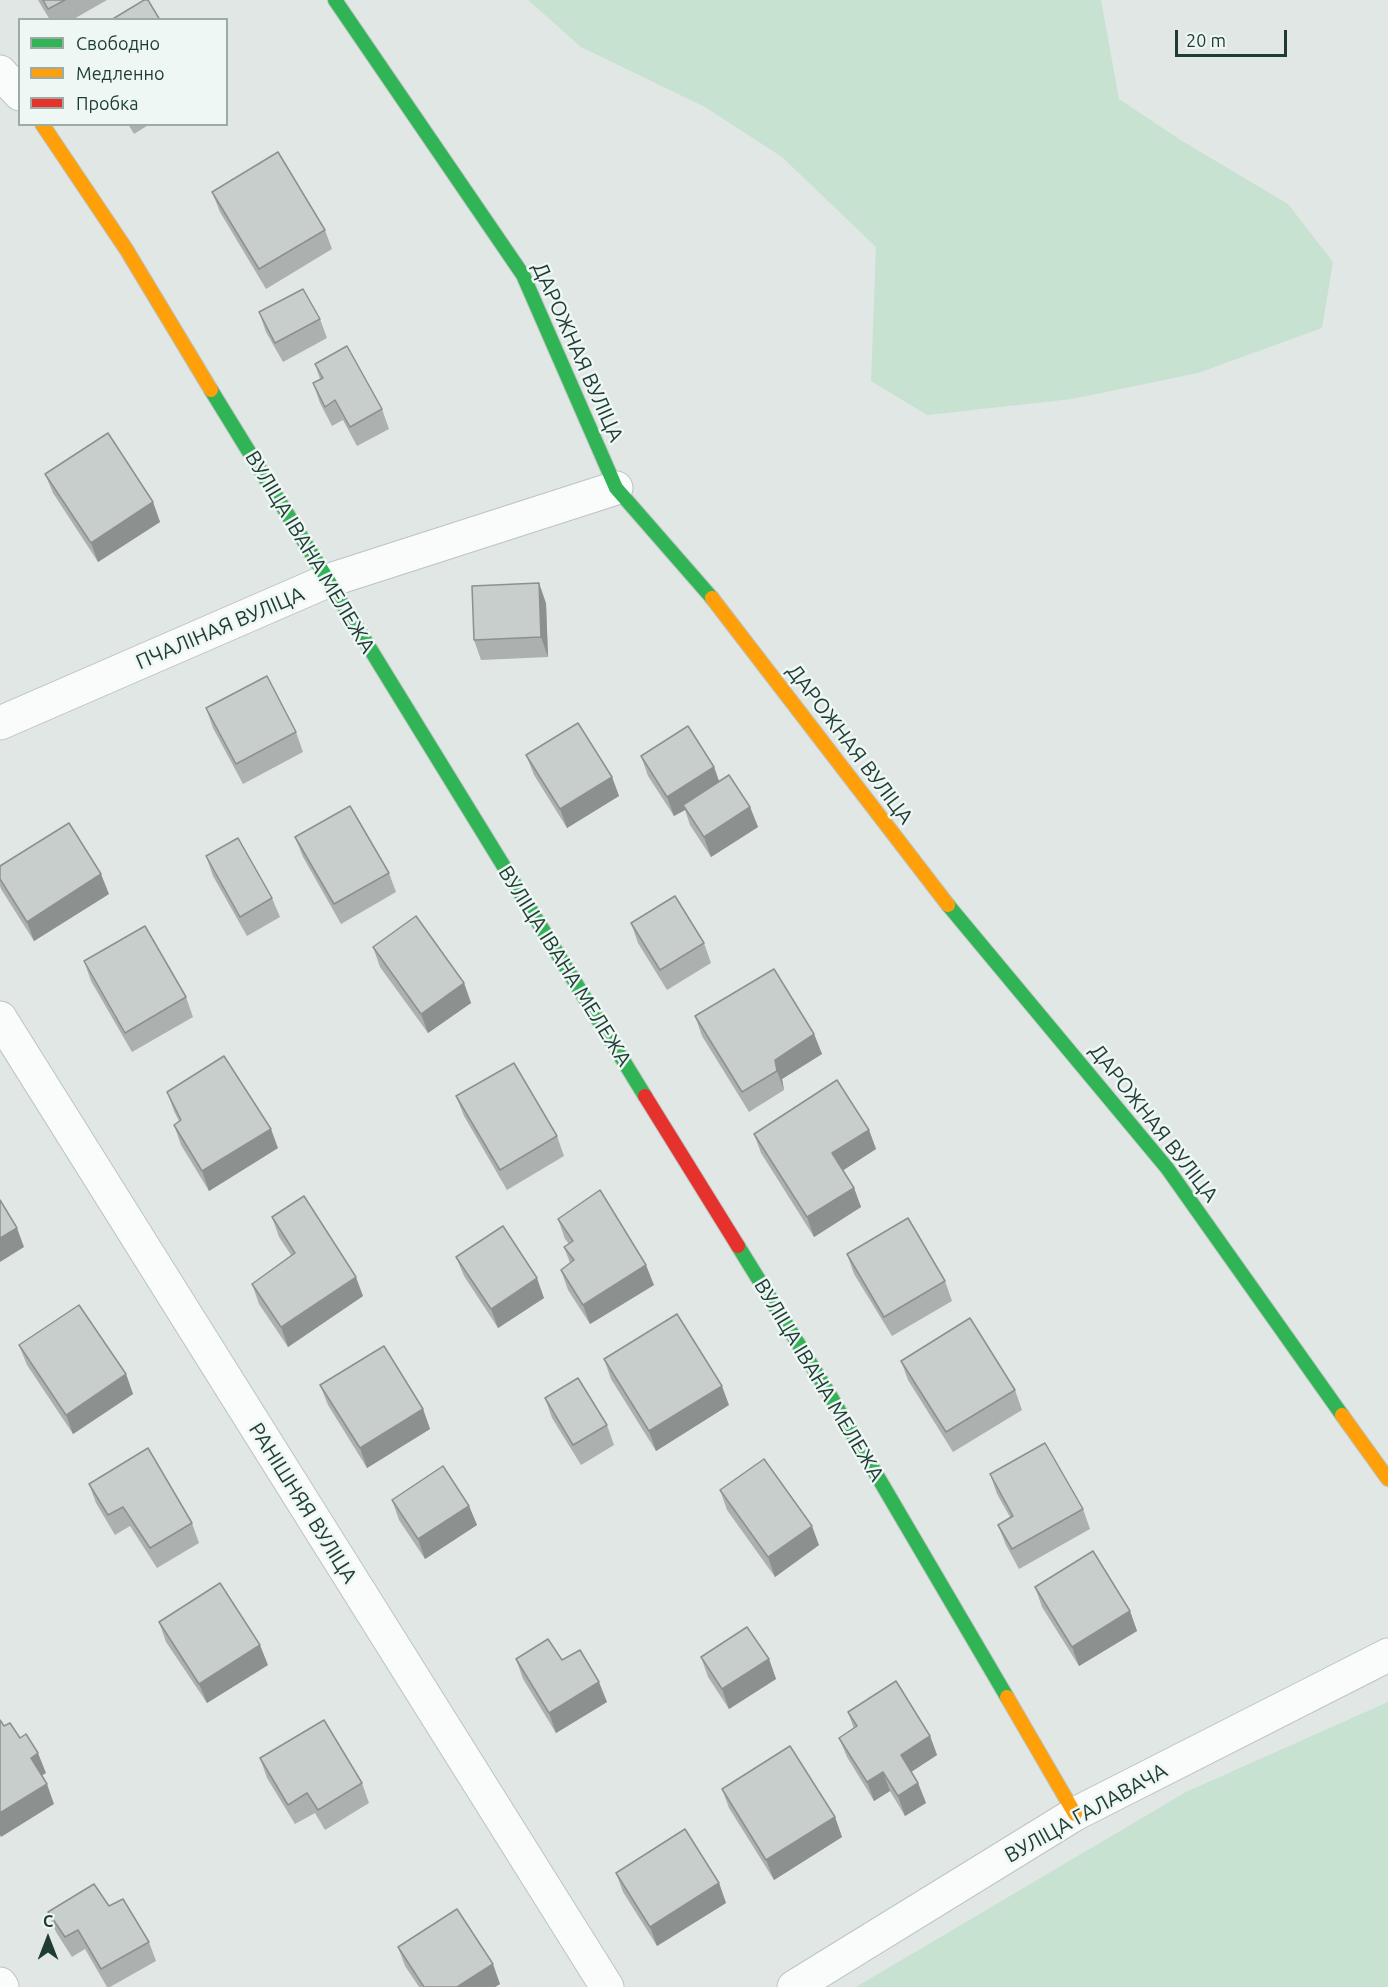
<!DOCTYPE html>
<meta charset="utf-8">
<style>
body{margin:0}
#map{position:relative;width:1388px;height:1987px;overflow:hidden;background:#e0e7e4;font-family:Ubuntu,sans-serif}
canvas{display:block}
.legend{position:absolute;left:18px;top:18px;width:210px;height:108px;box-sizing:border-box;background:#eef7f3;border:2px solid #9baca7;margin:0;padding:8px 10px;list-style:none;font-size:18px;color:#1e3b34}
.legend li{display:flex;align-items:center;gap:12px;height:30px}
.legend b{width:30px;border:2px solid #9baca7}
.north{position:absolute;left:18px;top:1909px;width:60px;height:60px;-webkit-text-stroke:4px #eef7f3;paint-order:stroke;rotate:0deg;font-size:16px;font-weight:700;line-height:24px;text-align:center;color:#1e3b34}
.north::after{content:'';display:block;margin:auto;width:21px;height:27px;background:#1e3b34;clip-path:polygon(50% 0,100% 100%,50% 72%,0 100%)}
.scale{position:absolute;left:1175px;top:30px;width:112px;height:27px;box-sizing:border-box;border:3px solid #1e3b34;border-top:0;padding-left:8px;font-size:18px;line-height:21px;white-space:nowrap;color:#1e3b34;-webkit-text-stroke:4px #eef7f3;paint-order:stroke}
</style>
<div id="map">
<canvas width="1388" height="1987"></canvas>
<ul class="legend">
<li><b style="height:8px;background:#30b455"></b>Свободно</li>
<li><b style="height:8px;background:#ff9f0a"></b>Медленно</li>
<li><b style="height:8px;background:#e5322d"></b>Пробка</li>
</ul>
<div class="north">С</div>
<div class="scale">20 m</div>
</div>
<script>
const g = document.querySelector('canvas').getContext('2d');
g.lineJoin = 'round';
function fillPath(path, color) { g.fillStyle = color; g.fill(path, 'evenodd'); }
const shape = rows => new Path2D(rows.map(r => 'M' + r).join(''));
function stroke(path, color, width, dash) { g.strokeStyle = color; g.lineWidth = width; g.lineCap = dash ? 'butt' : 'round'; g.setLineDash(dash || []); g.stroke(path); }
function write(font, color, halo, rows, align = 'center') {
  g.font = font + ' Ubuntu,sans-serif'; g.lineWidth = 5; g.setLineDash([]); g.textBaseline = 'middle'; g.strokeStyle = halo; g.fillStyle = color; for (const [text, x, y, turn = 0] of rows) {
    g.save(); g.translate(x, y); g.rotate((+turn || 0) * Math.PI / 180); g.textAlign = isNaN(turn) ? turn : align; if (halo) g.strokeText(text, 0, 0); g.fillText(text, 0, 0); g.restore();
  }
}
fillPath(shape([
 [528,0,1101,0,1119,99,1182,141,1288,204,1333,262,1322,328,1198,373,1072,399,927,415,871,381,876,247,782,157,705,107,581,47],
 [1388,1702,1388,1987,856,1987,1186,1792]
]), '#c8e2d1');
const street = shape([
 [0,72,20,94],
 [0,723,327,581,616,488],
 [0,1018,607,1987],
 [0,1984,2,1987],
 [794,1987,1075,1814,1388,1655]
]);
const fast = shape([
 [335,0,523,275,616,488,712,598],
 [211,390,645,1096],
 [948,905,1167,1168,1342,1415],
 [738,1246,828,1392,1007,1697]
]);
const slow = shape([
 [42,124,126,249,211,390],
 [712,598,948,905],
 [1342,1415,1388,1479],
 [1007,1697,1075,1814]
]);
const jam = shape([
 [645,1096,738,1246]
]);
stroke(street, '#bdc4c1', 35);
stroke(fast, '#bdc5c2', 16);
stroke(slow, '#bdc5c2', 16);
stroke(jam, '#bdc5c2', 16);
stroke(street, '#fafbfb', 33);
stroke(fast, '#30b455', 14);
stroke(slow, '#ff9f0a', 14);
stroke(jam, '#e5322d', 14);
fillPath(shape([
 [38,0,107,0,72,20,50,20],
 [128,124,150,124,134,134],
 [212,192,325,230,332,249,266,289,220,212],
 [259,312,320,319,327,338,283,362,266,332],
 [315,364,382,409,389,429,357,446,343,420,332,426,320,403,313,383,320,379],
 [45,474,153,502,160,522,98,562,53,493],
 [546,603,548,657,481,660,474,640],
 [206,708,296,732,303,752,243,784,213,728],
 [526,755,612,777,619,796,567,828,534,775],
 [641,756,714,767,719,781,750,807,758,827,711,857,690,825,685,810,674,816,648,776],
 [295,837,389,873,396,892,341,924,303,857],
 [206,856,272,898,280,917,247,936,213,876],
 [0,866,109,894,34,941,1,889,0,886],
 [631,923,704,943,711,963,667,990,638,943],
 [373,947,464,983,471,1003,428,1033,380,967],
 [84,961,186,997,193,1017,132,1052,91,981],
 [695,1016,814,1034,822,1054,782,1079,784,1090,749,1112,702,1036],
 [167,1092,278,1148,209,1191,181,1145,174,1125,179,1121,174,1111],
 [456,1096,557,1136,564,1156,507,1190,464,1116],
 [869,1130,876,1149,843,1170,854,1188,861,1207,814,1237,761,1153,754,1134],
 [272,1217,363,1296,288,1347,259,1304,252,1284,291,1255,279,1237],
 [558,1219,654,1285,590,1324,568,1290,561,1270,570,1263,564,1247,569,1244,565,1239],
 [847,1254,945,1281,952,1301,892,1336,854,1274],
 [456,1257,544,1298,498,1328,464,1276],
 [19,1345,126,1374,133,1394,73,1434,27,1365],
 [604,1359,729,1405,656,1451,611,1379],
 [901,1361,1015,1390,1022,1410,953,1452,908,1380],
 [320,1385,423,1409,430,1429,367,1468,328,1405],
 [545,1398,607,1425,614,1445,581,1465,552,1418],
 [990,1474,1083,1509,1090,1529,1019,1569,1006,1545,998,1525,1010,1517,997,1494],
 [89,1484,192,1523,199,1543,157,1568,130,1526,115,1535,96,1503],
 [720,1490,819,1545,775,1577,727,1510],
 [392,1500,469,1506,477,1525,425,1559,399,1520],
 [1035,1587,1130,1611,1137,1631,1079,1666,1042,1607],
 [159,1622,268,1665,207,1703,166,1642],
 [701,1657,769,1659,776,1679,729,1709,708,1677],
 [516,1659,562,1660,607,1702,556,1733,523,1679],
 [848,1712,930,1736,937,1755,911,1772,918,1783,926,1803,905,1816,890,1791,874,1801,847,1757,839,1738,854,1729],
 [260,1758,362,1783,369,1803,325,1830,315,1813,295,1824,267,1778],
 [722,1789,835,1817,842,1837,774,1880,729,1808],
 [616,1873,719,1883,726,1903,657,1946,623,1892],
 [109,1906,149,1942,156,1961,110,1987,107,1987,85,1949,72,1957,56,1932,48,1912],
 [398,1947,500,1984,495,1987,419,1987,405,1966]
]), '#acb1af');
fillPath(shape([
 [153,502,160,522,98,562,91,543],
 [539,583,546,603,548,657,541,637],
 [714,767,721,787,683,805,685,810,674,816,667,797],
 [612,777,619,796,567,828,560,809],
 [750,807,758,827,711,857,704,837],
 [101,874,109,894,34,941,27,922],
 [464,983,471,1003,428,1033,421,1014],
 [814,1034,822,1054,782,1079,784,1090,777,1071,775,1060],
 [271,1129,278,1148,209,1191,202,1171],
 [869,1130,876,1149,839,1173,832,1153],
 [854,1188,861,1207,814,1237,807,1217],
 [17,1228,24,1247,0,1262,0,1238],
 [646,1265,654,1285,590,1324,583,1305],
 [356,1277,363,1296,288,1347,281,1327],
 [537,1278,544,1298,498,1328,491,1309],
 [126,1374,133,1394,73,1434,66,1415],
 [722,1386,729,1405,656,1451,649,1431],
 [423,1409,430,1429,367,1468,360,1448],
 [469,1506,477,1525,425,1559,418,1539],
 [812,1526,819,1545,775,1577,768,1557],
 [1130,1611,1137,1631,1079,1666,1072,1647],
 [260,1645,268,1665,207,1703,199,1684],
 [769,1659,776,1679,729,1709,722,1689],
 [599,1682,607,1702,556,1733,549,1713],
 [930,1736,937,1755,908,1774,901,1755],
 [38,1753,46,1773,38,1778,31,1758],
 [883,1772,890,1791,874,1801,867,1782],
 [918,1783,926,1803,905,1816,898,1796],
 [47,1784,54,1804,1,1837,0,1835,0,1813],
 [835,1817,842,1837,774,1880,766,1860],
 [719,1883,726,1903,657,1946,650,1927],
 [493,1964,500,1984,495,1987,457,1987]
]), '#8c908f');
const building = shape([
 [43,0,65,0,48,9,43,0],
 [144,0,148,0,160,20,111,20,144,0],
 [278,152,325,230,259,269,212,192,278,152],
 [303,289,320,319,275,343,259,312,303,289],
 [347,346,382,409,350,427,335,400,325,407,313,383,323,378,315,364,347,346],
 [108,433,153,502,91,543,45,474,108,433],
 [539,583,541,637,474,640,472,586,539,583],
 [267,676,296,732,236,764,206,708,267,676],
 [578,723,612,777,560,809,526,755,578,723],
 [688,726,714,767,667,797,641,756,688,726],
 [729,775,750,807,704,837,683,805,729,775],
 [350,806,389,873,334,904,295,837,350,806],
 [69,823,101,874,27,922,0,879,0,866,69,823],
 [238,838,272,898,240,917,206,856,238,838],
 [675,896,704,943,660,970,631,923,675,896],
 [416,916,464,983,421,1014,373,947,416,916],
 [145,926,186,997,125,1033,84,961,145,926],
 [774,969,814,1034,775,1060,777,1071,742,1092,695,1016,774,969],
 [224,1056,271,1129,202,1171,174,1125,181,1120,167,1092,224,1056],
 [514,1063,557,1136,500,1170,456,1096,514,1063],
 [837,1080,869,1130,832,1153,854,1188,807,1217,754,1134,837,1080],
 [600,1190,646,1265,583,1305,561,1270,574,1260,564,1247,573,1241,558,1219,600,1190],
 [304,1196,356,1277,281,1327,252,1284,295,1253,272,1217,304,1196],
 [0,1200,17,1228,0,1238,0,1200],
 [908,1218,945,1281,884,1317,847,1254,908,1218],
 [503,1226,537,1278,491,1309,456,1257,503,1226],
 [79,1305,126,1374,66,1415,19,1345,79,1305],
 [677,1314,722,1386,649,1431,604,1359,677,1314],
 [970,1318,1015,1390,946,1432,901,1361,970,1318],
 [384,1346,423,1409,360,1448,320,1385,384,1346],
 [578,1378,607,1425,573,1445,545,1398,578,1378],
 [1045,1443,1083,1509,1012,1549,998,1525,1013,1516,990,1474,1045,1443],
 [148,1448,192,1523,150,1548,123,1507,108,1515,89,1484,148,1448],
 [764,1459,812,1526,768,1557,720,1490,764,1459],
 [443,1466,469,1506,418,1539,392,1500,443,1466],
 [1093,1551,1130,1611,1072,1647,1035,1587,1093,1551],
 [220,1583,260,1645,199,1684,159,1622,220,1583],
 [747,1627,769,1659,722,1689,701,1657,747,1627],
 [548,1639,562,1660,580,1650,599,1682,549,1713,516,1659,548,1639],
 [896,1681,930,1736,901,1755,918,1783,898,1796,883,1772,867,1782,839,1738,857,1726,848,1712,896,1681],
 [0,1720,4,1726,10,1723,20,1738,26,1734,38,1753,31,1758,47,1784,0,1813,0,1720],
 [324,1720,362,1783,318,1810,307,1793,288,1805,260,1758,324,1720],
 [790,1746,835,1817,766,1860,722,1789,790,1746],
 [685,1829,719,1883,650,1927,616,1873,685,1829],
 [94,1884,109,1906,123,1899,149,1942,101,1969,78,1930,65,1937,48,1912,94,1884],
 [457,1909,493,1964,457,1987,424,1987,398,1947,457,1909]
]);
fillPath(building, '#c8cecc');
stroke(building, '#8c908f', 1.5);
write('21px', '#1e3b34', '#eef7f3', [
 ["ДАРОЖНАЯ ВУЛІЦА",578,352,66],
 ["ВУЛІЦА ІВАНА МЕЛЕЖА",310,552,59],
 ["ПЧАЛІНАЯ ВУЛІЦА",220,628,-23],
 ["ДАРОЖНАЯ ВУЛІЦА",850,744,53],
 ["ВУЛІЦА ІВАНА МЕЛЕЖА",565,966,58],
 ["ДАРОЖНАЯ ВУЛІЦА",1154,1123,52],
 ["ВУЛІЦА ІВАНА МЕЛЕЖА",819,1380,59],
 ["РАНІШНЯЯ ВУЛІЦА",303,1503,58],
 ["ВУЛІЦА ГАЛАВАЧА",1086,1813,-29]
]);
</script>
